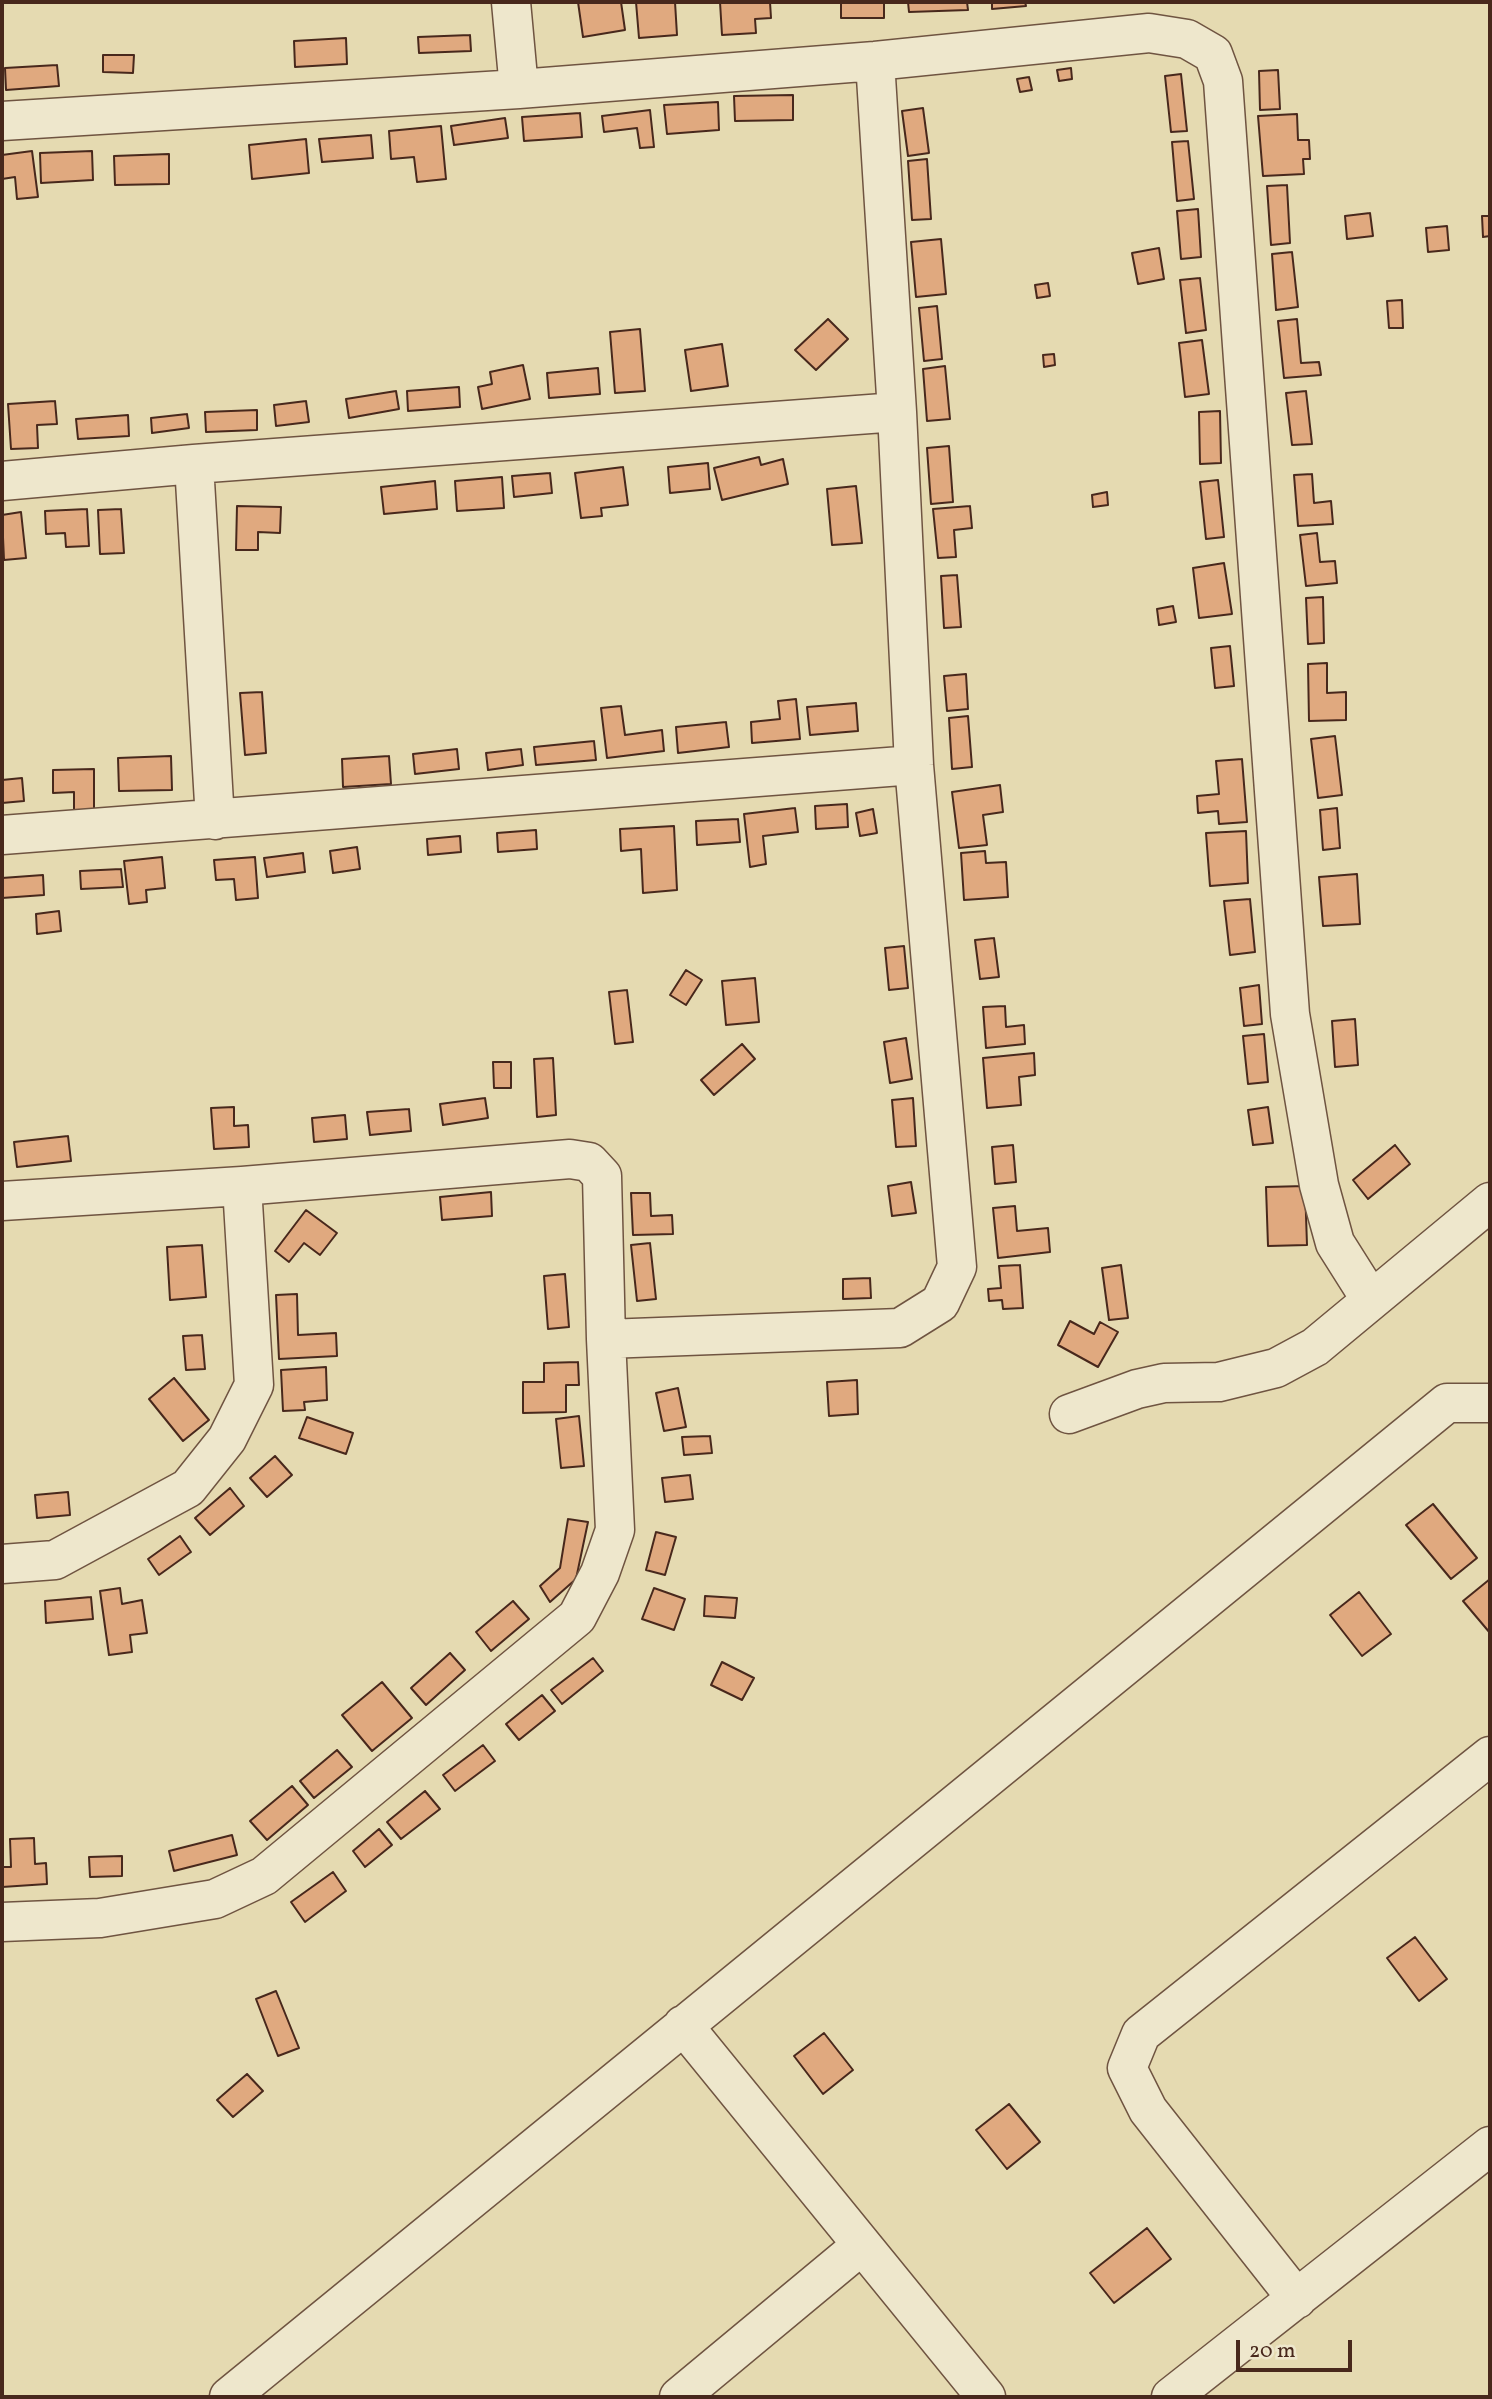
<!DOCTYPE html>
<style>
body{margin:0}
#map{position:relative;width:1492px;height:2399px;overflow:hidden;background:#e5dab1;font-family:Vollkorn,serif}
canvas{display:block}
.frame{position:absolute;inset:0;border:4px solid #48281c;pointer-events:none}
.scale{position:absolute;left:1236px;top:2340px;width:116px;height:32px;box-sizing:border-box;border:4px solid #48281c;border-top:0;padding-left:9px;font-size:21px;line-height:24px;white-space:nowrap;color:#48281c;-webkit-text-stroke:5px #eee7cc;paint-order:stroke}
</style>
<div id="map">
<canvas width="1492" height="2399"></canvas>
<div class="frame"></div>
<div class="scale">20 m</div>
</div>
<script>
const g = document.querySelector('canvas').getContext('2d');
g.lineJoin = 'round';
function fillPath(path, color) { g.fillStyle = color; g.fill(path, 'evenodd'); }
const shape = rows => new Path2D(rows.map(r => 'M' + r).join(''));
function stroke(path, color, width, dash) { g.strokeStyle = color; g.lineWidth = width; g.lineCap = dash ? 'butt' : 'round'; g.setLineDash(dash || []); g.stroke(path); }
const building = shape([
 [578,2,621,2,625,30,583,37,578,2],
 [636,2,675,2,677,35,639,38,636,2],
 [720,2,770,2,771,18,755,19,756,33,722,35,720,2],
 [841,2,884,2,884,18,841,18,841,2],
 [908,2,967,2,968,10,909,12,908,2],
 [992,2,1025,2,1026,6,992,9,992,2],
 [470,35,471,51,419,53,418,37,470,35],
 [346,38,347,64,295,67,294,41,346,38],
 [103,55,134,55,133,73,103,72,103,55],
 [57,65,59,86,6,90,5,68,57,65],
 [1071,68,1072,79,1059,81,1057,70,1071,68],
 [1278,70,1280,109,1260,110,1259,71,1278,70],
 [1181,74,1187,131,1171,132,1165,76,1181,74],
 [1029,77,1032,90,1020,92,1017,79,1029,77],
 [793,95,793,120,735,121,734,96,793,95],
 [718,102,719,130,667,134,664,105,718,102],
 [923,108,929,153,908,156,902,111,923,108],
 [650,110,654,147,640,148,637,128,604,132,602,116,650,110],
 [580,113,582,137,524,141,522,117,580,113],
 [1297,114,1298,140,1309,140,1310,159,1303,159,1304,174,1263,176,1258,116,1297,114],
 [505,118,508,138,454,145,451,126,505,118],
 [441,126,446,179,417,182,414,157,391,159,389,131,441,126],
 [371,135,373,158,322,162,319,139,371,135],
 [306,139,309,173,252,179,249,145,306,139],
 [1188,141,1194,199,1177,201,1172,142,1188,141],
 [32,151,38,197,17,199,15,177,2,179,2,155,32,151],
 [92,151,93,180,41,183,40,153,92,151],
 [169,154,169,184,115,185,114,156,169,154],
 [927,159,931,219,912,220,908,161,927,159],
 [1287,185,1290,243,1271,245,1267,186,1287,185],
 [1198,209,1201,257,1181,259,1177,211,1198,209],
 [1370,213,1373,236,1347,239,1345,216,1370,213],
 [1482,216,1490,216,1490,236,1483,237,1482,216],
 [1447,226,1449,250,1428,252,1426,228,1447,226],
 [941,239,946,294,916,297,911,242,941,239],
 [1159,248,1164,279,1138,284,1132,253,1159,248],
 [1292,252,1298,307,1276,310,1272,254,1292,252],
 [1200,278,1206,330,1186,333,1180,280,1200,278],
 [1048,283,1050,296,1037,298,1035,285,1048,283],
 [1402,300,1403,328,1389,328,1387,301,1402,300],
 [937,306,942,359,924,361,919,308,937,306],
 [828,319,848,339,816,370,795,350,828,319],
 [1297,319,1301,363,1319,362,1321,375,1284,378,1278,321,1297,319],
 [640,329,645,391,615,393,610,332,640,329],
 [1202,340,1209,394,1185,397,1179,343,1202,340],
 [722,344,728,386,691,391,685,350,722,344],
 [1054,354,1055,365,1044,367,1043,355,1054,354],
 [523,365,530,399,482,409,478,387,492,384,490,372,523,365],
 [945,366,950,419,927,421,923,369,945,366],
 [598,368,600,394,549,398,547,373,598,368],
 [459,387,460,407,408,411,407,391,459,387],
 [396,391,399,409,349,418,346,399,396,391],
 [1306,391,1312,444,1292,445,1286,393,1306,391],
 [55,401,57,424,37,425,38,448,11,449,8,404,55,401],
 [306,401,309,422,276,426,274,405,306,401],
 [257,410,257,430,206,432,205,412,257,410],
 [1220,411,1221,463,1200,464,1199,412,1220,411],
 [187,414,189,428,152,433,151,418,187,414],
 [128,415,129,436,78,439,76,419,128,415],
 [949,446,953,502,931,504,927,448,949,446],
 [759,457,761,465,783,459,788,484,722,500,714,468,759,457],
 [708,463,710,489,670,493,668,467,708,463],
 [623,467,628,505,601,508,602,516,581,518,575,473,623,467],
 [550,473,552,493,514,497,512,476,550,473],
 [1312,474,1314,503,1331,501,1333,524,1298,526,1294,475,1312,474],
 [502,477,504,508,457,511,455,481,502,477],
 [1218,480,1224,537,1206,539,1200,482,1218,480],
 [435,481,437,509,384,514,381,487,435,481],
 [856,486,862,543,832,545,827,489,856,486],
 [1107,492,1108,505,1093,507,1092,495,1107,492],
 [237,506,281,507,280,533,258,532,258,550,236,550,237,506],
 [970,506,972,528,954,530,956,557,938,558,933,509,970,506],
 [87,509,89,546,66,547,65,533,46,534,45,511,87,509],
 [121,509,124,553,100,554,98,510,121,509],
 [21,512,26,558,4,560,2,515,21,512],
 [1317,533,1320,562,1335,561,1337,583,1306,586,1300,535,1317,533],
 [1224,563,1232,614,1199,618,1193,568,1224,563],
 [957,575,961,627,944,628,941,576,957,575],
 [1323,597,1324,643,1308,644,1306,598,1323,597],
 [1173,606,1176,622,1159,625,1157,609,1173,606],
 [1230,646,1234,686,1215,688,1211,648,1230,646],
 [1327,663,1327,693,1346,692,1346,720,1309,721,1308,664,1327,663],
 [966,674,968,709,947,711,944,676,966,674],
 [262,692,266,753,245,755,240,693,262,692],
 [796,699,800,739,752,743,751,722,780,719,778,701,796,699],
 [856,703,858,731,810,735,807,707,856,703],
 [621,706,625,735,662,730,664,751,607,758,601,708,621,706],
 [968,716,972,767,952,769,949,718,968,716],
 [726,722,729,747,678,753,676,727,726,722],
 [1335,736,1342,795,1318,798,1311,739,1335,736],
 [594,741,596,760,536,765,534,747,594,741],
 [457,749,459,769,415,774,413,754,457,749],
 [521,749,523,765,488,770,486,753,521,749],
 [171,756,172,790,119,791,118,758,171,756],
 [389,756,391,784,343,787,342,759,389,756],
 [1242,759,1247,822,1219,824,1218,811,1198,813,1197,796,1219,794,1216,761,1242,759],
 [94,769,94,813,74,814,74,792,53,793,53,770,94,769],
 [22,778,24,801,2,803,2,780,22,778],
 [1000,785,1003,812,983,815,987,845,959,848,952,792,1000,785],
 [847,804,848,827,816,829,815,806,847,804],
 [795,808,798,832,763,836,766,864,750,867,744,814,795,808],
 [1337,808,1340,848,1323,850,1320,810,1337,808],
 [873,809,877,833,860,836,856,813,873,809],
 [738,819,740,842,697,845,696,821,738,819],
 [674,826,677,890,643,893,641,849,621,851,620,829,674,826],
 [536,830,537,849,498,852,497,833,536,830],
 [1246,831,1248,883,1210,886,1206,833,1246,831],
 [460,836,461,852,428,855,427,839,460,836],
 [357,847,360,869,333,873,330,851,357,847],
 [985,851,986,863,1006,862,1008,897,964,900,961,853,985,851],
 [303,853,305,872,267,877,264,858,303,853],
 [162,857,165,888,146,890,147,902,129,904,124,861,162,857],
 [255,857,258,898,236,900,234,879,216,880,214,860,255,857],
 [121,869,123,887,81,889,80,871,121,869],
 [1357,874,1360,924,1323,926,1319,877,1357,874],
 [43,875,44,895,2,898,2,878,43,875],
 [1250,899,1255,952,1230,955,1224,901,1250,899],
 [59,911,61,931,37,934,36,914,59,911],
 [994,938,999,977,980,979,975,940,994,938],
 [904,946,908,988,889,990,885,948,904,946],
 [686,970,702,980,686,1005,670,995,686,970],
 [755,978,759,1022,726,1025,722,981,755,978],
 [1259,985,1262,1024,1244,1026,1240,988,1259,985],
 [627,990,633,1042,615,1044,609,992,627,990],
 [1005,1006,1006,1027,1024,1025,1025,1044,986,1048,983,1007,1005,1006],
 [1355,1019,1358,1065,1335,1067,1332,1021,1355,1019],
 [1264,1034,1268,1082,1248,1084,1243,1036,1264,1034],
 [906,1038,912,1079,890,1083,884,1042,906,1038],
 [742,1044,755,1059,714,1095,701,1080,742,1044],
 [1034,1053,1035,1075,1019,1077,1021,1105,987,1108,983,1058,1034,1053],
 [553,1058,556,1115,537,1117,534,1059,553,1058],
 [493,1062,511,1062,511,1088,494,1088,493,1062],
 [485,1098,488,1118,443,1125,440,1104,485,1098],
 [913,1098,916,1146,896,1147,892,1100,913,1098],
 [234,1107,234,1126,248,1125,249,1147,214,1149,211,1108,234,1107],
 [1268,1107,1273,1143,1253,1145,1248,1110,1268,1107],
 [409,1109,411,1131,370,1135,367,1112,409,1109],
 [345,1115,347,1139,314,1142,312,1118,345,1115],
 [68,1136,71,1161,17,1167,14,1142,68,1136],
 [1013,1145,1016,1182,995,1184,992,1147,1013,1145],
 [1395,1145,1410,1164,1368,1199,1353,1180,1395,1145],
 [911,1182,916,1213,892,1216,888,1186,911,1182],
 [1305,1186,1307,1245,1268,1246,1266,1187,1305,1186],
 [491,1192,492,1216,442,1220,440,1197,491,1192],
 [631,1193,650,1193,651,1216,672,1215,673,1234,633,1235,631,1193],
 [1015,1206,1017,1231,1048,1228,1050,1252,998,1258,993,1208,1015,1206],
 [306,1210,337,1233,320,1255,304,1243,289,1262,275,1251,306,1210],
 [650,1243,656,1299,637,1301,631,1245,650,1243],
 [202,1245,206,1297,170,1300,167,1247,202,1245],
 [1020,1265,1023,1308,1003,1309,1002,1300,989,1301,988,1289,1001,1288,999,1266,1020,1265],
 [1121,1265,1128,1318,1109,1320,1102,1268,1121,1265],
 [565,1274,569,1327,548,1329,544,1276,565,1274],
 [870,1278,871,1298,843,1299,843,1279,870,1278],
 [297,1294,298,1335,336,1333,337,1356,279,1359,276,1295,297,1294],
 [1070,1321,1094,1334,1100,1322,1118,1332,1098,1367,1058,1345,1070,1321],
 [202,1335,205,1369,186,1370,183,1336,202,1335],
 [578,1362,579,1385,566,1385,566,1412,523,1413,523,1382,544,1382,544,1363,578,1362],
 [326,1367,327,1400,304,1402,305,1410,283,1411,281,1370,326,1367],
 [174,1378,209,1420,183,1441,149,1399,174,1378],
 [857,1380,858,1414,829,1416,827,1382,857,1380],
 [678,1388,686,1427,664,1431,656,1393,678,1388],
 [579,1416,584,1466,561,1468,556,1419,579,1416],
 [307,1417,353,1433,346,1454,299,1438,307,1417],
 [710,1436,712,1453,684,1455,682,1437,710,1436],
 [275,1456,292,1475,267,1497,250,1478,275,1456],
 [690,1475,693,1499,665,1502,662,1478,690,1475],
 [230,1488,244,1506,210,1535,195,1518,230,1488],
 [68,1492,70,1515,37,1518,35,1495,68,1492],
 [1433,1504,1477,1558,1451,1579,1406,1525,1433,1504],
 [568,1519,588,1522,576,1579,550,1602,540,1586,560,1568,568,1519],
 [656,1532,676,1537,665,1575,646,1570,656,1532],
 [180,1536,191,1552,159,1575,148,1559,180,1536],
 [1490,1579,1490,1633,1463,1601,1490,1579],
 [120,1588,122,1604,142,1600,147,1633,130,1635,132,1652,109,1655,100,1591,120,1588],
 [654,1588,685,1599,674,1630,642,1619,654,1588],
 [1359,1592,1391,1634,1362,1656,1330,1615,1359,1592],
 [705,1596,737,1598,735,1618,704,1616,705,1596],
 [91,1597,93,1619,46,1623,45,1601,91,1597],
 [513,1601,529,1619,491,1651,476,1632,513,1601],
 [450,1653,465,1670,426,1705,411,1688,450,1653],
 [593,1658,603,1671,562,1704,551,1690,593,1658],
 [722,1662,754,1678,742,1700,711,1685,722,1662],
 [382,1682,412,1718,372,1751,342,1715,382,1682],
 [542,1695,555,1711,519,1740,506,1724,542,1695],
 [483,1745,495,1761,455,1791,443,1775,483,1745],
 [337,1750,352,1767,314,1798,300,1781,337,1750],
 [292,1786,308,1805,267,1840,250,1821,292,1786],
 [425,1791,440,1809,401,1839,387,1822,425,1791],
 [379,1829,392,1845,365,1867,353,1851,379,1829],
 [232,1835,237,1855,174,1871,169,1851,232,1835],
 [34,1838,35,1864,46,1863,47,1884,2,1887,2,1867,11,1867,10,1839,34,1838],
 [122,1856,122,1876,90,1877,89,1857,122,1856],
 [333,1872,346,1891,305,1922,291,1902,333,1872],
 [1415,1937,1447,1979,1419,2001,1387,1958,1415,1937],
 [276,1991,299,2048,278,2056,256,1999,276,1991],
 [824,2033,853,2070,823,2094,794,2056,824,2033],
 [247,2074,263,2091,233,2117,217,2100,247,2074],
 [1009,2104,1040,2142,1007,2169,976,2130,1009,2104],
 [1147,2228,1171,2259,1114,2303,1090,2273,1147,2228]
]);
fillPath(building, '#e0a97f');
stroke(building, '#48281c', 2);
const street = shape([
 [511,2,519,89],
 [2,121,519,89,875,61,1149,33,1187,39,1213,54,1223,81,1290,1014,1319,1185,1335,1243,1371,1300],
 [194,464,215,820],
 [2,481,194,464,897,412],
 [2,835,914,765],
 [2,1201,242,1186,570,1159,589,1162,602,1176,606,1339,615,1530,600,1573,577,1617,264,1876,215,1899,100,1918,2,1922],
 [606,1339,900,1328,940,1303,957,1267,914,765,897,412,875,61],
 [1069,1414,1137,1389,1164,1383,1219,1382,1276,1368,1315,1347,1490,1202],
 [2,1564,55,1560,188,1488,227,1439,254,1385,242,1186],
 [683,2025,986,2397],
 [1297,2299,1148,2110,1127,2068,1141,2034,1490,1756],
 [229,2397,1447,1403,1490,1403],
 [679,2397,862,2245],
 [1171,2397,1490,2146]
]);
stroke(street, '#6f5441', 41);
stroke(street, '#eee7cc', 38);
</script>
